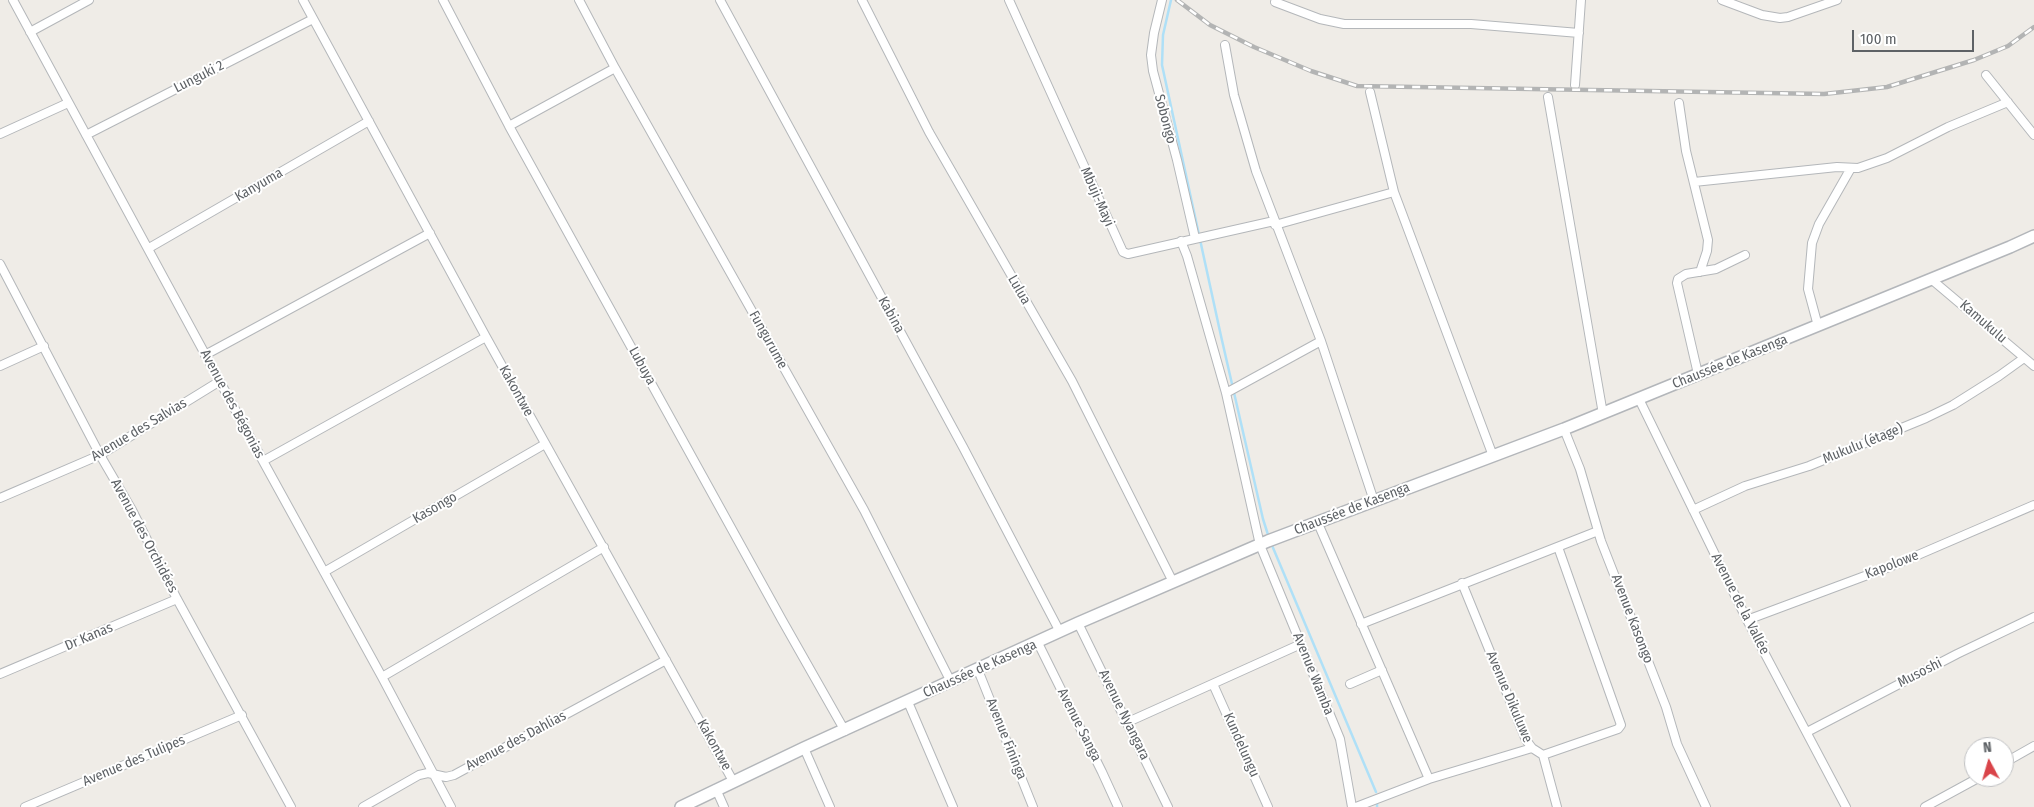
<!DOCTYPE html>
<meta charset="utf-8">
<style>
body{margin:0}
#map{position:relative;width:2034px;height:807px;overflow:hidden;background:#efece7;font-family:"Fira Sans Condensed",sans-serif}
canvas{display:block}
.north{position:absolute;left:1964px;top:737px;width:50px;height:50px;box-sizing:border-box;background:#fff;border:1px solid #bfc0c2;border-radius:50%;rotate:354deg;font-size:14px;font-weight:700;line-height:20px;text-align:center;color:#5e6266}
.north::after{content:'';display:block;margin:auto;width:18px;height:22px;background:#d94449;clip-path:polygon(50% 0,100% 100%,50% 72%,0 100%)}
.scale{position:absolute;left:1852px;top:30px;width:122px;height:22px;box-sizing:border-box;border:2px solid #5e6266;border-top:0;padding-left:6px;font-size:15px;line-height:18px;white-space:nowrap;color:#5e6266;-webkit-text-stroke:4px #fff;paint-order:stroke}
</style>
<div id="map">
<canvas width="2034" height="807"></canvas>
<div class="north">N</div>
<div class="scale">100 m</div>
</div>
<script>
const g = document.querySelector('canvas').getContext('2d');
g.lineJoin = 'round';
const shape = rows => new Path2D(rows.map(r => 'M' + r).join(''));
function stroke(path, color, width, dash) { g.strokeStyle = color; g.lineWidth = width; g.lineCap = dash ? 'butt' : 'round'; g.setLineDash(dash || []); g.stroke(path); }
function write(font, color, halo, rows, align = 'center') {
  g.font = font + ' "Fira Sans Condensed",sans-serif'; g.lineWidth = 4; g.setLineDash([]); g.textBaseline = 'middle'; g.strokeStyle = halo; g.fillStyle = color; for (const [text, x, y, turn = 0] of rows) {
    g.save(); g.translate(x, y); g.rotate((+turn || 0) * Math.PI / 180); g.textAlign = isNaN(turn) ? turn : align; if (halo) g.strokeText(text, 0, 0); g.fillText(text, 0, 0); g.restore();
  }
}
stroke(shape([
 [1171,0,1163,35,1162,65,1221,336,1263,519,1269,538],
 [1271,543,1376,792],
 [1377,807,1377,801]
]), '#afe0f7', 2.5);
const street = shape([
 [13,0,263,461,382,677,451,807],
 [303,0,486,337,733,781],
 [443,0,509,126,782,620,845,731],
 [579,0,615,68,864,510,951,682],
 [720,0,963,447,1060,632],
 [862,0,929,132,1072,381,1173,582],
 [1009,0,1123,252,1128,254,1274,221],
 [1162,0,1154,33,1151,55,1153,71,1177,160,1195,238],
 [1722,0,1762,15,1780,18,1788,17,1837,0],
 [1275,2,1320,19,1344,24,1471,24,1579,33],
 [30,32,89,0],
 [1225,45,1234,95,1256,171,1321,341,1374,501],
 [1986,75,2034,135],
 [1575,85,1581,0],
 [1370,92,1394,192,1493,456],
 [1548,97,1603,414],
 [1679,103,1686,151,1708,240,1707,251,1700,272],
 [509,126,615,68],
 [0,134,68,103],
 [86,135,313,19],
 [1694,182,1837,167,1858,168,1887,158,1948,127,2008,102],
 [1275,225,1394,192],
 [1181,241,1187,256,1226,393,1260,545,1340,739,1352,807],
 [149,248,369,121],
 [0,264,100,455,132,510,177,599,291,807],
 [1931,279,2034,366],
 [1818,326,1808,289,1812,243,1819,224,1851,168],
 [205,355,430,233],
 [0,366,44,346],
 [1698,374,1677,283,1678,279,1686,274,1716,269,1745,255],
 [1226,393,1321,341],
 [1639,399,1747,620,1846,807],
 [1564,429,1580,469,1601,541,1666,707,1677,744,1706,807],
 [263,461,486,337],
 [0,498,100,455,220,381],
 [1693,510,1745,486,1809,466,1926,418,1953,405,1999,376,2024,358],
 [1317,521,1429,779],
 [324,572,545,444],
 [1462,583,1526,740,1532,748,1543,755,1557,807],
 [1747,620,1897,564,2034,505],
 [1078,623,1168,807],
 [1361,624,1598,531],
 [1038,643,1102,772,1118,807],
 [978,670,1033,807],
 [0,674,177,599],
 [382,677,604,547],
 [1213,684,1268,807],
 [1350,684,1382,670],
 [908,702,953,807],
 [1128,722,1301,644],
 [1807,732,1957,654,2034,617],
 [804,748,830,807],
 [1543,755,1618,729,1621,725,1558,547],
 [2004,763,2034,746],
 [716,789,724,807],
 [25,807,242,715],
 [363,807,419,775,428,773,446,777,454,775,666,660],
 [1356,807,1429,779,1532,748],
 [1925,807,1980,777]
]);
const secondary = shape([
 [681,807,804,748,1078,623,1268,541,1564,429,2010,247,2034,236]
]);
stroke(street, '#b4b7ba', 10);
stroke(secondary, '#b3b6ba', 14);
stroke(street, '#fff', 8);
stroke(secondary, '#fff', 11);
const rail = shape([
 [1177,0,1210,25,1254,47,1311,71,1357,86,1824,94,1887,87,1974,60,2008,46,2034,27]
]);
stroke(rail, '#b3b4b4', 4.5);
stroke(rail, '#fff', 2.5, [8]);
write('14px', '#5e6266', '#fff', [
 ["Lunguki 2",199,77,-27],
 ["Sobongo",1165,119,75],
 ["Kanyuma",259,185,-30],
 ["Mbuji-Mayi",1097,197,66],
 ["Lulua",1019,290,60],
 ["Kabina",891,315,61],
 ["Kamukulu",1983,322,41],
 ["Fungurume",768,340,61],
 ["Chaussée de Kasenga",1730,362,-22],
 ["Lubuya",642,366,61],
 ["Kakontwe",516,391,61],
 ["Avenue des Bégonias",232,404,62],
 ["Avenue des Salvias",139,430,-31],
 ["Mukulu (étage)",1863,444,-22],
 ["Kasongo",435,508,-30],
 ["Chaussée de Kasenga",1352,509,-21],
 ["Avenue des Orchidées",144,536,62],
 ["Kapolowe",1892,565,-21],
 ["Avenue de la Vallée",1740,604,63],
 ["Avenue Kasongo",1632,619,69],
 ["Dr Kanas",89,637,-23],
 ["Chaussée de Kasenga",980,669,-24],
 ["Musoshi",1920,673,-27],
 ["Avenue Wamba",1313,674,68],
 ["Avenue Dikuluwe",1509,697,67],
 ["Avenue Nyangara",1124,715,64],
 ["Avenue Sanga",1079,725,63],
 ["Avenue Fininga",1006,739,68],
 ["Avenue des Dahlias",516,741,-28],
 ["Kakontwe",714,745,61],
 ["Kundelungu",1241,745,66],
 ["Avenue des Tulipes",134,761,-23]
]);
</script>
